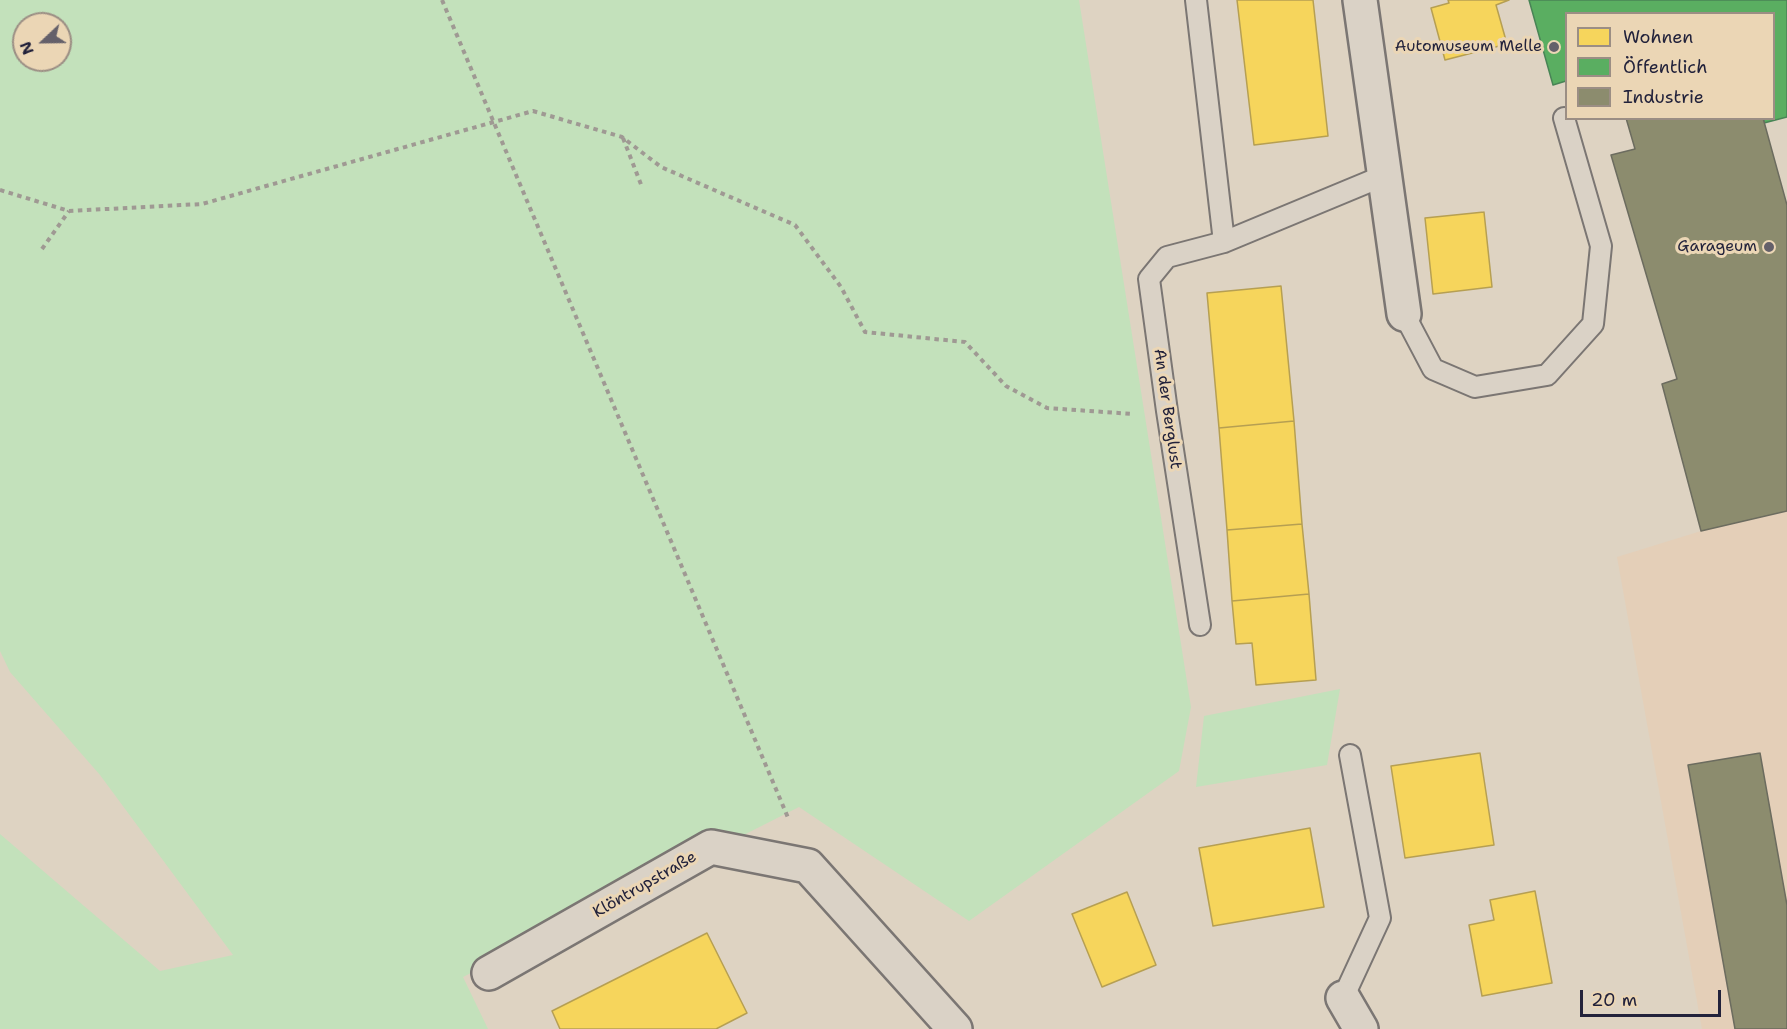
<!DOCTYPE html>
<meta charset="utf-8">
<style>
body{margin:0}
#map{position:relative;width:1787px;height:1029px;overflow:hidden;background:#ded3c2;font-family:"Shantell Sans",sans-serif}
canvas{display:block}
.legend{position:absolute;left:1565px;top:12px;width:210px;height:108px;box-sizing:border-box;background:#ebd6b5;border:2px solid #9b8e84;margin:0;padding:8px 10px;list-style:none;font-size:18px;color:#22223b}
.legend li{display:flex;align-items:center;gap:12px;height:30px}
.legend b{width:30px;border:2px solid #9b8e84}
.north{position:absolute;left:12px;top:12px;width:60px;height:60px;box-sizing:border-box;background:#ebd6b5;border:2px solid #9b8e84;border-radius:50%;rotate:248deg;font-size:16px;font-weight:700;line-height:24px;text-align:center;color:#22223b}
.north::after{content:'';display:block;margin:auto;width:21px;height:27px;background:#64606a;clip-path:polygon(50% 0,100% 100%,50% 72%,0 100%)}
.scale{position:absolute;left:1580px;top:990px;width:141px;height:27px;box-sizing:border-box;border:3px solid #22223b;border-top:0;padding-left:8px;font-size:18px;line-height:21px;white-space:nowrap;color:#22223b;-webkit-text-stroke:4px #ebd6b5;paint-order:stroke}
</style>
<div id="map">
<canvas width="1787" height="1029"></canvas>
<ul class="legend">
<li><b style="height:16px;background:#f6d55c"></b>Wohnen</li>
<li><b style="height:16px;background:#5aae61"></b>Öffentlich</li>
<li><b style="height:16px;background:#8c8c6e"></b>Industrie</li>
</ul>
<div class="north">N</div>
<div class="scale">20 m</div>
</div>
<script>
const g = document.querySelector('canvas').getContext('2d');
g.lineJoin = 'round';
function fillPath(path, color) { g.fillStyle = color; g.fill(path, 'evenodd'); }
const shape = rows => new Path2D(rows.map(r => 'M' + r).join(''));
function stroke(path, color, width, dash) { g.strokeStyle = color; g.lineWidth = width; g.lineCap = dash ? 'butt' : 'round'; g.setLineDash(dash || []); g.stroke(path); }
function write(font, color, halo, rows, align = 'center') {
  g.font = font + ' "Shantell Sans",sans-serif'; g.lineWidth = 6; g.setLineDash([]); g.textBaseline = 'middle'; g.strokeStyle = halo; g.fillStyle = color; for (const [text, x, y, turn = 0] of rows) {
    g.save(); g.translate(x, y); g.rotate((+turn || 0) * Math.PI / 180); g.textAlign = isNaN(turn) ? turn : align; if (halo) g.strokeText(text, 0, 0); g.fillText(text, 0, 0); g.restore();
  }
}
fillPath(shape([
 [1787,511,1787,1029,1702,1029,1617,557,1701,531]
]), '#e4cfb8');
fillPath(shape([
 [0,0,1079,0,1191,707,1179,771,969,921,799,807,463,977,488,1029,0,1029,0,834,160,971,233,955,100,775,10,672,0,651],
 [24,24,60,24,60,60,24,60],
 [1340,689,1327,765,1196,787,1204,716]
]), '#c3e1bb');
const homes = shape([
 [1237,0,1313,0,1328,136,1254,145,1237,0],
 [1448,0,1509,0,1496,5,1507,44,1445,60,1431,8,1449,3,1448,0],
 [1484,212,1492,287,1433,294,1425,218,1484,212],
 [1281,286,1294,421,1219,428,1207,293,1281,286],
 [1294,421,1302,524,1227,530,1219,428,1294,421],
 [1302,524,1309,594,1232,601,1227,530,1302,524],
 [1309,594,1316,680,1256,685,1252,643,1236,644,1232,601,1309,594],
 [1480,753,1494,845,1405,858,1391,766,1480,753],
 [1310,828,1324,907,1213,926,1199,848,1310,828],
 [1535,891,1552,983,1482,996,1469,925,1494,920,1490,900,1535,891],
 [1127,892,1156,965,1102,987,1072,914,1127,892],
 [707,933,747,1013,716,1029,560,1029,552,1011,707,933]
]);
fillPath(homes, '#f6d55c');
stroke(homes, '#b69f52', 1.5);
const public = shape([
 [1529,0,1787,0,1787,117,1764,123,1763,118,1774,118,1774,14,1566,14,1566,81,1553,85,1529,0]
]);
fillPath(public, '#5aae61');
stroke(public, '#498456', 1.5);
const industry = shape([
 [1626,118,1763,118,1787,205,1787,511,1701,531,1662,384,1677,379,1611,155,1635,149,1626,118],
 [1760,753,1787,905,1787,1029,1735,1029,1688,765,1760,753]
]);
fillPath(industry, '#8c8c6e');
stroke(industry, '#6c6c5f', 1.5);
const lane = shape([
 [1196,0,1224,242],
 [1404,314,1433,369,1475,387,1547,375,1593,324,1601,246,1564,118],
 [1200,625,1167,411,1149,279,1167,257,1224,242,1383,176],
 [1343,998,1380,918,1350,755]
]);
const street = shape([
 [1360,0,1404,314],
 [489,973,711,847,808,866,955,1029],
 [1343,998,1361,1029]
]);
stroke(lane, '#7b7673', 24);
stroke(street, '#7b7673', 38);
stroke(shape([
 [442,0,789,820],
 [623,138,642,187],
 [0,190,69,211,202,204,533,111,622,137,661,167,795,225,841,287,865,332,965,342,1006,386,1047,408,1133,414],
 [42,249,69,211]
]), '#9f9993', 4, [4.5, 4.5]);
stroke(lane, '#dad2c6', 20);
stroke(street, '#dad2c6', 33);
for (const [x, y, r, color] of [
 [1554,47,6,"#64606a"],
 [1769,247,6,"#64606a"]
]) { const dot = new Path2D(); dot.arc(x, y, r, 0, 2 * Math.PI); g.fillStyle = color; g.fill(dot); stroke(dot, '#ebd6b5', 2); }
write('16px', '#22223b', '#ebd6b5', [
 ["Automuseum Melle",1542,47],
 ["Garageum",1757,247]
], 'right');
write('16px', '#22223b', '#ebd6b5', [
 ["An der Berglust",1167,409,82],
 ["Klöntrupstraße",645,885,-30]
]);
</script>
